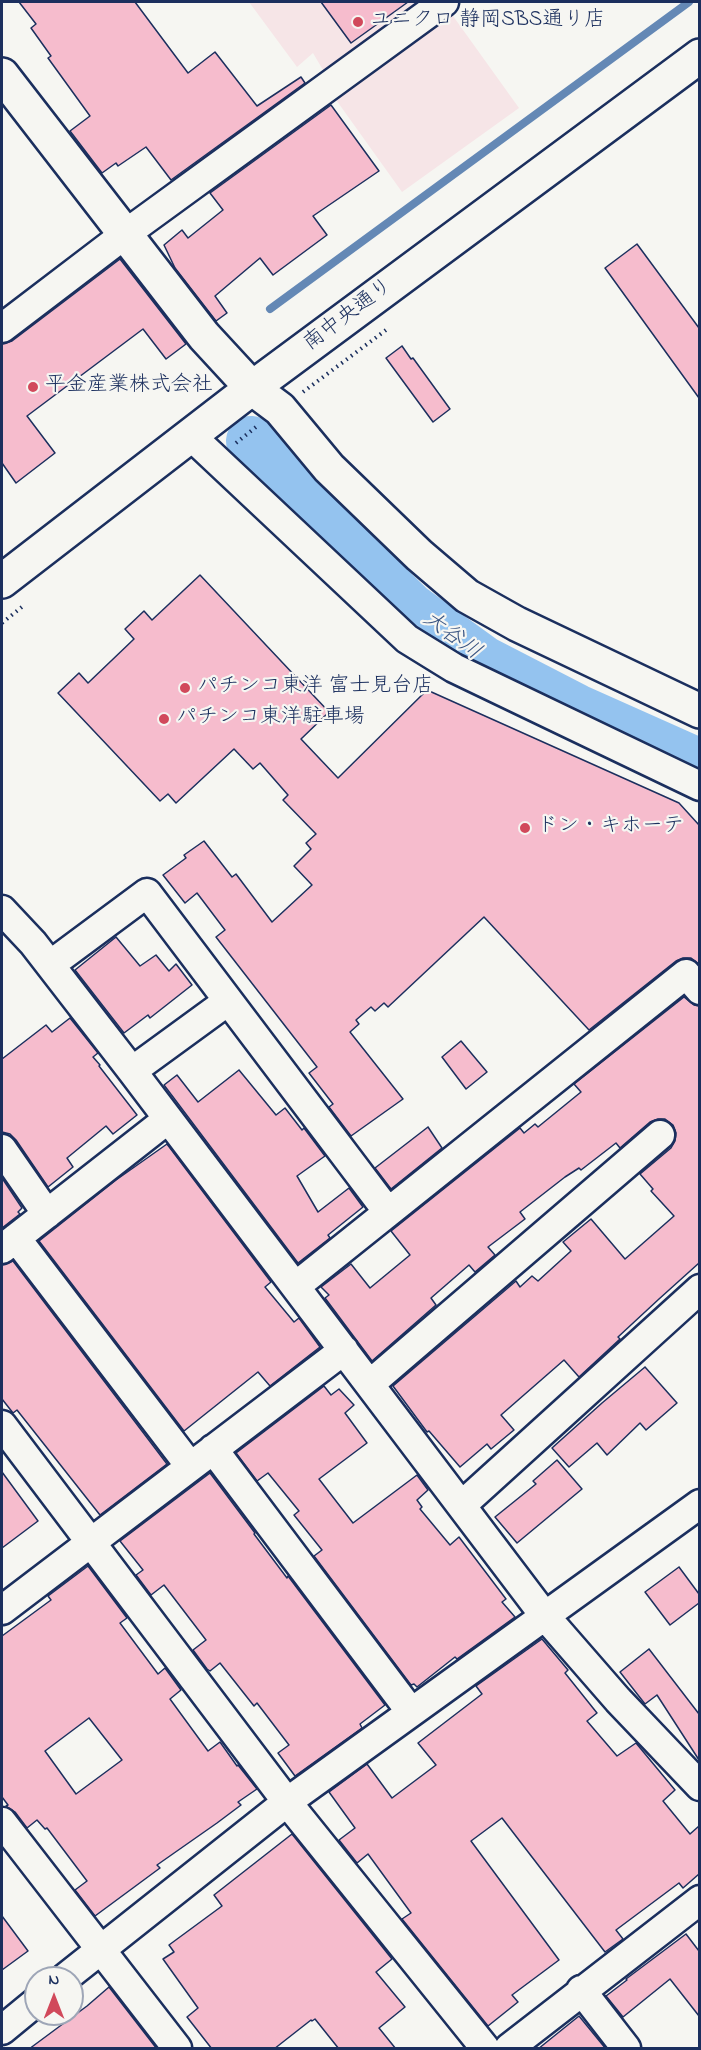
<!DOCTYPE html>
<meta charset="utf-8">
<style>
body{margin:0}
#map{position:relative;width:701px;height:2050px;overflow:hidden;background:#f6f6f2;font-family:"Indie Flower",sans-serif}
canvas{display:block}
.frame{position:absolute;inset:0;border:3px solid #1b2f5e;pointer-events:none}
.north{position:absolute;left:24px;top:1966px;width:60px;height:60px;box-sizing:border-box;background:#f6f6f2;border:2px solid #9ea6b7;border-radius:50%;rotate:0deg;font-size:16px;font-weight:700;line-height:24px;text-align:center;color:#1b2f5e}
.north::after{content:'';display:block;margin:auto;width:21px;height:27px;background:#d1495b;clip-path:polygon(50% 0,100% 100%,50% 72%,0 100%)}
</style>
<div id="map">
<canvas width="701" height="2050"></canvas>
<div class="frame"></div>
<div class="north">N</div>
</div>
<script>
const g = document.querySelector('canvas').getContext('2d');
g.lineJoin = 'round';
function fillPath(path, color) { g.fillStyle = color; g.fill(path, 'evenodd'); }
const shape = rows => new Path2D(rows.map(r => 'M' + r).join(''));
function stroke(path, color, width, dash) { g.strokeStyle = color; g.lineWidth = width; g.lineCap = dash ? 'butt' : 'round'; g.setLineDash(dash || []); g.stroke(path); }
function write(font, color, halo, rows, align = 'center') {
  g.font = font + ' "Indie Flower","Klee One",sans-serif'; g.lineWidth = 4.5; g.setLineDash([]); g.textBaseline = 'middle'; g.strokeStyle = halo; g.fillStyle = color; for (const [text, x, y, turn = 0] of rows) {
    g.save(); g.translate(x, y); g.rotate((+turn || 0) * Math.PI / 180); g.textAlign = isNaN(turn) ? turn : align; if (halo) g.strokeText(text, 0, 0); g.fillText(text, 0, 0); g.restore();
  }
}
fillPath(shape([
 [249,2,443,2,519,108,402,192,329,90,330,82,313,53,297,67]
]), '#f6e5e7');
stroke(shape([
 [270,309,689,2]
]), '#6488b5', 8);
stroke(shape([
 [251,441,311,510,411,608,484,661,577,709,700,764]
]), '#94c3ef', 50);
const building = shape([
 [19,2,135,2,188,73,215,52,257,106,301,77,305,83,171,180,146,147,118,166,116,163,102,173,70,131,90,116,48,58,51,56,31,28,36,24,19,2],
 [321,2,408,2,351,43,321,2],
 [331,105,379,171,313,216,327,235,273,275,260,258,215,296,227,313,216,321,175,268,164,245,182,230,188,238,223,210,210,193,331,105],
 [637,244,699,328,699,398,605,268,637,244],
 [120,259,186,344,166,359,143,329,27,416,55,453,16,483,2,463,2,344,12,341,120,259],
 [402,346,411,359,413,358,450,409,433,422,386,358,402,346],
 [200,575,329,712,301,739,338,778,427,690,679,803,699,825,699,964,691,958,683,958,676,961,589,1030,484,917,388,1007,384,1003,375,1011,371,1007,356,1020,359,1024,350,1032,403,1099,351,1136,329,1107,333,1104,309,1073,317,1067,216,937,225,930,197,893,185,903,163,875,186,858,184,855,204,841,232,877,236,874,272,922,312,885,294,866,311,849,306,843,316,834,283,800,288,795,260,763,253,769,234,749,176,803,168,794,160,801,58,693,79,673,88,683,134,639,125,629,144,611,152,620,200,575],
 [116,937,140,966,156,955,169,971,176,964,192,985,150,1018,148,1015,124,1033,75,970,116,937],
 [684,997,694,1005,699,1006,699,1263,659,1299,618,1337,620,1339,579,1377,564,1360,501,1415,514,1430,491,1449,487,1444,460,1467,429,1431,427,1432,393,1386,516,1281,520,1287,532,1276,538,1281,571,1251,563,1242,591,1219,625,1259,674,1216,651,1191,653,1189,640,1174,671,1148,675,1141,676,1133,673,1125,665,1119,658,1119,650,1122,620,1148,616,1143,581,1170,579,1168,565,1177,520,1212,525,1219,488,1247,495,1255,475,1272,469,1265,431,1298,436,1305,372,1361,325,1298,329,1295,321,1287,351,1264,370,1288,410,1255,391,1231,520,1128,524,1133,535,1124,538,1127,581,1092,574,1084,684,997],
 [70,1018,98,1053,93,1057,100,1065,99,1066,137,1115,113,1134,106,1126,67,1158,73,1167,48,1187,16,1140,10,1134,2,1132,2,1059,46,1025,52,1032,70,1018],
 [461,1041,487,1072,466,1089,442,1057,461,1041],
 [239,1070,276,1115,285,1108,302,1130,304,1128,325,1156,297,1176,318,1212,349,1188,363,1207,328,1235,330,1238,298,1263,164,1085,177,1075,198,1102,239,1070],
 [428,1127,442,1148,391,1189,375,1168,428,1127],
 [167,1144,271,1282,265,1287,294,1322,299,1318,320,1347,270,1386,258,1372,184,1431,39,1241,116,1180,167,1144],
 [2,1178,22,1208,18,1212,20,1214,2,1228,2,1178],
 [13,1261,167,1464,100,1515,17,1410,13,1413,2,1399,2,1265,13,1261],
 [645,1367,677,1403,646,1430,640,1423,607,1455,597,1443,569,1467,552,1448,602,1403,645,1367],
 [324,1386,331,1395,339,1389,354,1405,345,1413,367,1443,319,1479,353,1523,417,1475,428,1490,417,1500,422,1507,420,1509,450,1545,459,1537,506,1599,502,1602,515,1617,457,1659,455,1657,417,1687,414,1684,411,1685,314,1556,322,1550,294,1515,299,1511,268,1473,257,1481,236,1453,324,1386],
 [557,1460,582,1489,517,1543,495,1517,536,1484,533,1481,557,1460],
 [2,1472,38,1521,2,1548,2,1472],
 [210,1473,255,1533,254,1534,287,1578,288,1576,385,1705,360,1724,362,1728,295,1776,278,1753,289,1745,257,1703,254,1706,220,1663,210,1671,207,1669,193,1650,206,1640,164,1585,151,1595,136,1575,143,1570,120,1541,210,1473],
 [88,1566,127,1618,120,1623,158,1674,165,1668,181,1690,170,1699,208,1751,220,1742,237,1766,238,1765,257,1789,238,1802,241,1805,217,1823,157,1865,160,1868,95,1916,75,1890,87,1881,47,1828,45,1829,37,1820,27,1828,15,1812,6,1806,8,1805,2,1797,2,1636,51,1600,48,1596,88,1566],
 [89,1718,122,1760,76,1794,45,1751,89,1718],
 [679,1567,699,1594,699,1603,670,1625,645,1592,679,1567],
 [542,1639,568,1670,565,1673,597,1713,587,1721,617,1756,636,1743,675,1790,663,1801,690,1834,699,1826,699,1874,683,1888,679,1883,616,1930,623,1939,605,1952,502,1818,471,1841,559,1960,512,1995,518,2002,488,2026,402,1919,411,1913,368,1854,357,1863,339,1840,355,1828,329,1792,367,1764,392,1798,436,1765,418,1743,482,1694,476,1686,542,1639],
 [649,1649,699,1714,699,1760,657,1695,645,1704,620,1672,649,1649],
 [292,1834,392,1959,376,1972,405,2007,379,2028,396,2049,339,2049,315,2019,312,2021,311,2020,274,2049,212,2049,187,2017,198,2008,163,1959,174,1952,169,1945,222,1906,214,1895,292,1834],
 [2,1916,28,1951,2,1970,2,1916],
 [686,1934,699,1951,699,2016,670,1979,623,2017,606,1996,627,1980,626,1979,686,1934],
 [109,1987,157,2049,29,2049,87,2006,109,1987],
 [579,2016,606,2049,538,2049,579,2016]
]);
fillPath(building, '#f6bccd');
stroke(building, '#1b2f5e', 1.5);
const street = shape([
 [2,328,124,235,444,2],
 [190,435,407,639,454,668,700,786],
 [2,910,33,943,132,1071,544,1615,618,1700,700,1786],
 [50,965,147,893,388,1212],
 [132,1071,228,1001],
 [2,1149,47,1214],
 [16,1238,190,1466],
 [2,1249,168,1119],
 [296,1286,686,974,700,990],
 [370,1384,660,1135],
 [2,1425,287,1802,485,2048],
 [213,1449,411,1712],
 [462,1505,700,1289],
 [2,1610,344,1350],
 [2,1822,177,2048],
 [65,1978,287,1802,700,1504],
 [581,1990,626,2048],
 [2,2030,36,2002],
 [509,2048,700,1900]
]);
const secondary = shape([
 [2,75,204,336,252,388,280,409,329,468,419,555,467,596,517,624,700,711],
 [2,581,252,388,700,56]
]);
stroke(street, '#1b2f5e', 33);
stroke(secondary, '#1b2f5e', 38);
stroke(shape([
 [303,392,386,330],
 [236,443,256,427],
 [2,623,23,606]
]), '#1b2f5e', 4, [1.5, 4.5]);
stroke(street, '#f6f6f2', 28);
stroke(secondary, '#f6f6f2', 33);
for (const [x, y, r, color] of [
 [358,22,6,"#d1495b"],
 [33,387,6,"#d1495b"],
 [185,688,6,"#d1495b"],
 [164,719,6,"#d1495b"],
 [525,828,6,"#d1495b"]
]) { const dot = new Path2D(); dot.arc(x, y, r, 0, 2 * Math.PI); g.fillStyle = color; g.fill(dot); stroke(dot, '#f6f6f2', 2); }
write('21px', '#1b2f5e', '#f6f6f2', [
 ["ユニクロ 静岡SBS通り店",370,22],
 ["平金産業株式会社",45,387],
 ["パチンコ東洋 富士見台店",197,688],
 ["パチンコ東洋駐車場",176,719],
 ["ドン・キホーテ",537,828]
], 'left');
write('21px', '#1b2f5e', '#f6f6f2', [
 ["南中央通り",349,316,-37]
]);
write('italic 22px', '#395482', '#f6f6f2', [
 ["大谷川",451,637,36]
]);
</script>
